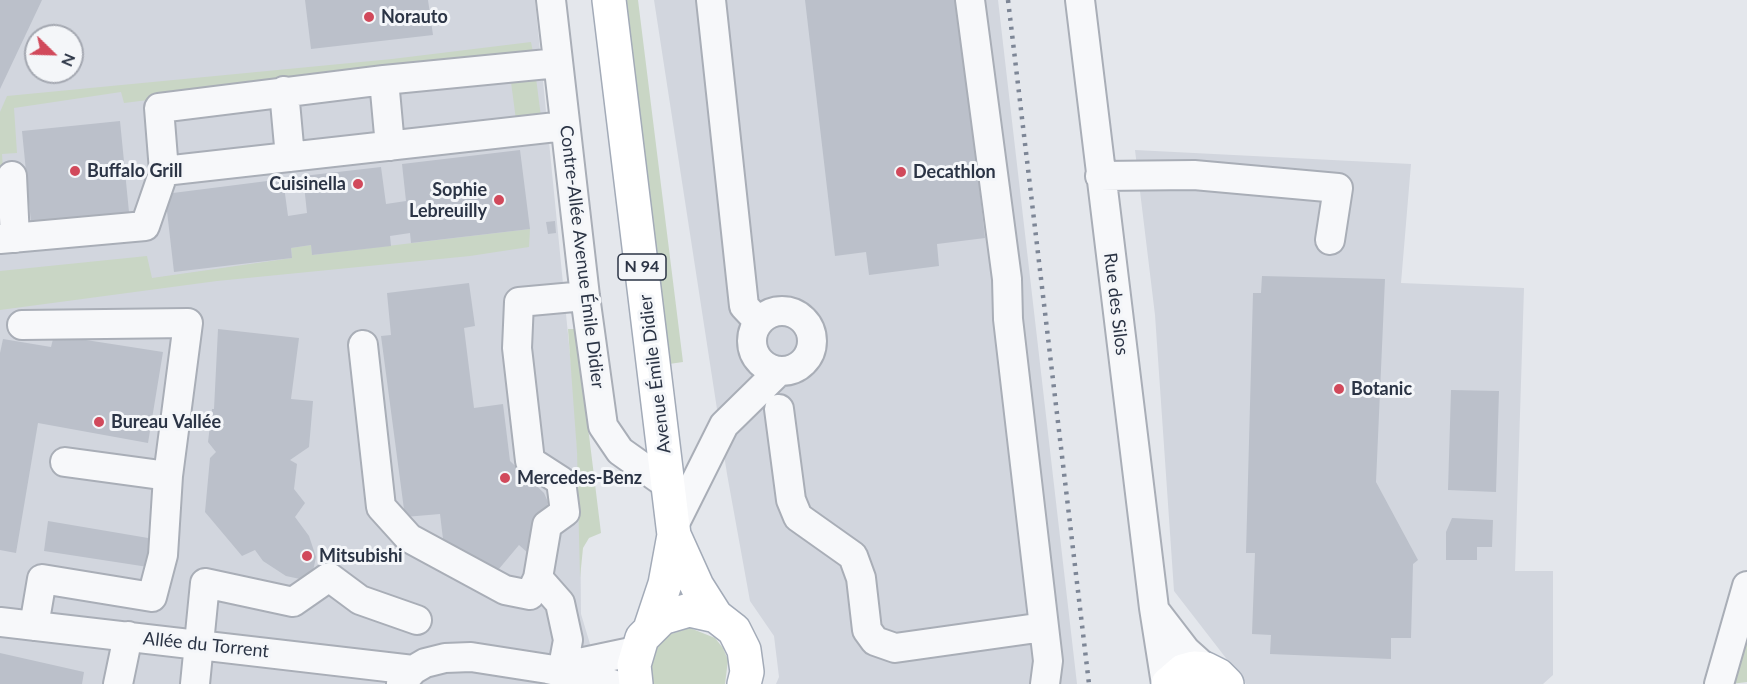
<!DOCTYPE html>
<meta charset="utf-8">
<style>
body{margin:0}
#map{position:relative;width:1747px;height:684px;overflow:hidden;background:#e4e7ec;font-family:Lato,sans-serif}
canvas{display:block}
.north{position:absolute;left:24px;top:24px;width:60px;height:60px;box-sizing:border-box;background:#f4f6f9;border:2px solid #a4a8b1;border-radius:50%;rotate:113deg;font-size:16px;font-weight:700;line-height:24px;text-align:center;color:#2b3445}
.north::after{content:'';display:block;margin:auto;width:21px;height:27px;background:#d1495b;clip-path:polygon(50% 0,100% 100%,50% 72%,0 100%)}
</style>
<div id="map">
<canvas width="1747" height="684"></canvas>
<div class="north">N</div>
</div>
<script>
const g = document.querySelector('canvas').getContext('2d');
g.lineJoin = 'round';
function fillPath(path, color) { g.fillStyle = color; g.fill(path, 'evenodd'); }
const shape = rows => new Path2D(rows.map(r => 'M' + r).join(''));
function stroke(path, color, width, dash) { g.strokeStyle = color; g.lineWidth = width; g.lineCap = dash ? 'butt' : 'round'; g.setLineDash(dash || []); g.stroke(path); }
function write(font, color, halo, rows, align = 'center') {
  g.font = font + ' Lato,sans-serif'; g.lineWidth = 6; g.setLineDash([]); g.textBaseline = 'middle'; g.strokeStyle = halo; g.fillStyle = color; for (const [text, x, y, turn = 0] of rows) {
    g.save(); g.translate(x, y); g.rotate((+turn || 0) * Math.PI / 180); g.textAlign = isNaN(turn) ? turn : align; if (halo) g.strokeText(text, 0, 0); g.fillText(text, 0, 0); g.restore();
  }
}
fillPath(shape([
 [0,0,535,0,574,395,580,499,581,614,602,684,0,684],
 [36,36,72,36,72,72,36,72],
 [654,0,998,0,1077,684,776,684,779,677,774,636,750,601,727,474],
 [1135,150,1411,164,1401,283,1524,288,1515,571,1553,571,1553,675,1543,684,1246,684,1174,591,1155,315]
]), '#d2d6de');
fillPath(shape([
 [624,0,638,0,683,362,669,364],
 [531,42,533,52,124,103,121,92,14,108,17,153,2,154,6,214,0,223,0,112,7,96,392,59],
 [536,78,541,117,516,120,511,82],
 [530,229,529,247,470,256,217,281,0,310,0,271,147,256,152,278,292,258,291,248,311,245,312,255],
 [568,329,576,329,601,533,589,538,583,548,580,578,577,452],
 [1747,623,1747,682,1731,684],
 [690,628,715,638,723,648,728,660,725,684,652,684,649,670,656,645,665,636]
]), '#c9d6c5');
fillPath(shape([
 [0,0,42,0,0,89],
 [305,0,428,0,433,35,311,49],
 [805,0,958,0,985,238,937,244,939,266,869,275,866,252,835,256],
 [120,121,129,212,31,222,22,131],
 [520,150,530,229,411,243,410,233,390,236,391,246,312,255,311,245,291,248,292,258,174,272,165,194,283,179,288,216,307,213,303,176,381,167,386,204,406,201,402,164],
 [555,221,556,233,548,234,546,222],
 [1262,276,1385,279,1376,482,1418,560,1413,564,1411,638,1391,638,1391,659,1270,654,1271,635,1252,634,1255,553,1246,553,1253,293,1261,293],
 [469,283,475,326,464,328,474,408,503,404,510,461,544,493,548,502,547,511,530,532,539,540,528,553,519,545,493,576,443,539,440,514,405,517,381,336,391,335,387,293],
 [218,329,299,338,291,399,313,401,309,447,290,460,297,464,294,489,305,503,295,517,309,536,316,557,312,576,300,579,286,576,263,561,255,550,242,556,205,512,210,458,216,452,208,442,212,409,214,409],
 [54,335,163,352,148,443,38,423,16,553,0,550,0,353,3,339,51,347],
 [1451,390,1499,391,1496,492,1448,490],
 [1452,518,1493,520,1492,547,1477,547,1477,560,1446,560,1446,532],
 [48,521,154,539,148,567,44,551],
 [0,653,84,672,82,684,0,684]
]), '#bbc0ca');
const minor = shape([
 [551,0,585,296,603,426,620,451,668,485],
 [711,0,744,306,759,322],
 [970,0,1007,279,1008,319,1048,661,1045,684],
 [1080,0,1154,608,1166,684],
 [558,63,384,80,159,108,164,171,565,126],
 [384,80,390,146],
 [284,91,290,157],
 [12,176,15,238],
 [1100,176,1194,175,1338,188,1330,240],
 [0,239,145,226,164,171],
 '752 341a30 30 0 1 1 60 0a30 30 0 1 1-60 0Z',
 [22,325,188,323,168,476,163,555,152,597,42,579,34,626],
 [363,345,381,507,409,538,505,590,530,595,538,578,547,525,565,512,561,481,530,461,517,348,519,302,585,296],
 [779,409,791,500,798,517,853,556,861,578,867,630,875,641,895,648,1044,627],
 [65,462,168,476],
 [673,527,724,425,779,371],
 [538,578,560,603,568,640,562,672],
 [1156,612,1186,651,1206,669],
 [0,622,413,670],
 [565,666,636,651],
 [118,684,128,636],
 [195,684,205,583,293,602,329,577,360,600,417,620],
 [401,684,413,670,425,663,445,658,471,657,548,669,612,684],
 [1719,684,1747,586]
]);
const major = shape([
 [609,0,674,535,665,584,651,626],
 [674,535,697,586,716,616],
 [636,684,634,665,642,638,662,618,689,610,716,616,734,630,744,650,747,672,744,684],
 [1168,684,1183,671,1194,668,1206,669,1218,675,1227,684]
]);
stroke(minor, '#a9aeb7', 32);
stroke(major, '#a3abb8', 36);
stroke(minor, '#f7f8fa', 28);
stroke(major, '#fff', 33);
stroke(shape([
 [1008,0,1089,684]
]), '#7d8696', 4.5, [3, 6]);
for (const [x, y, r, color] of [
 [369,17,6,"#d1495b"],
 [75,171,6,"#d1495b"],
 [901,172,6,"#d1495b"],
 [358,184,6,"#d1495b"],
 [499,200,6,"#d1495b"],
 [1339,389,6,"#d1495b"],
 [99,422,6,"#d1495b"],
 [505,478,6,"#d1495b"],
 [307,556,6,"#d1495b"]
]) { const dot = new Path2D(); dot.arc(x, y, r, 0, 2 * Math.PI); g.fillStyle = color; g.fill(dot); stroke(dot, '#f4f6f9', 2); }
for (const [x, y, w] of [
 [642,267,48]
]) { const box = new Path2D(); box.roundRect(x - w / 2, y - 13, w, 26, 4.5); g.fillStyle = '#f4f6f9'; g.fill(box); stroke(box, '#2b3445', 1.5); }
write('bold 16px', '#2b3445', null, [
 ["N 94",642,267]
]);
write('bold 18px', '#2b3445', '#f4f6f9', [
 ["Norauto",381,17],
 ["Buffalo Grill",87,171],
 ["Decathlon",913,172],
 ["Cuisinella",346,184,"right"],
 ["Sophie",487,190,"right"],
 ["Lebreuilly",487,211,"right"],
 ["Botanic",1351,389],
 ["Bureau Vallée",111,422],
 ["Mercedes-Benz",517,478],
 ["Mitsubishi",319,556]
], 'left');
write('18px', '#2b3445', '#f4f6f9', [
 ["Contre-Allée Avenue Émile Didier",582,257,83],
 ["Rue des Silos",1116,304,83],
 ["Avenue Émile Didier",655,374,-97],
 ["Allée du Torrent",206,645,6]
]);
</script>
